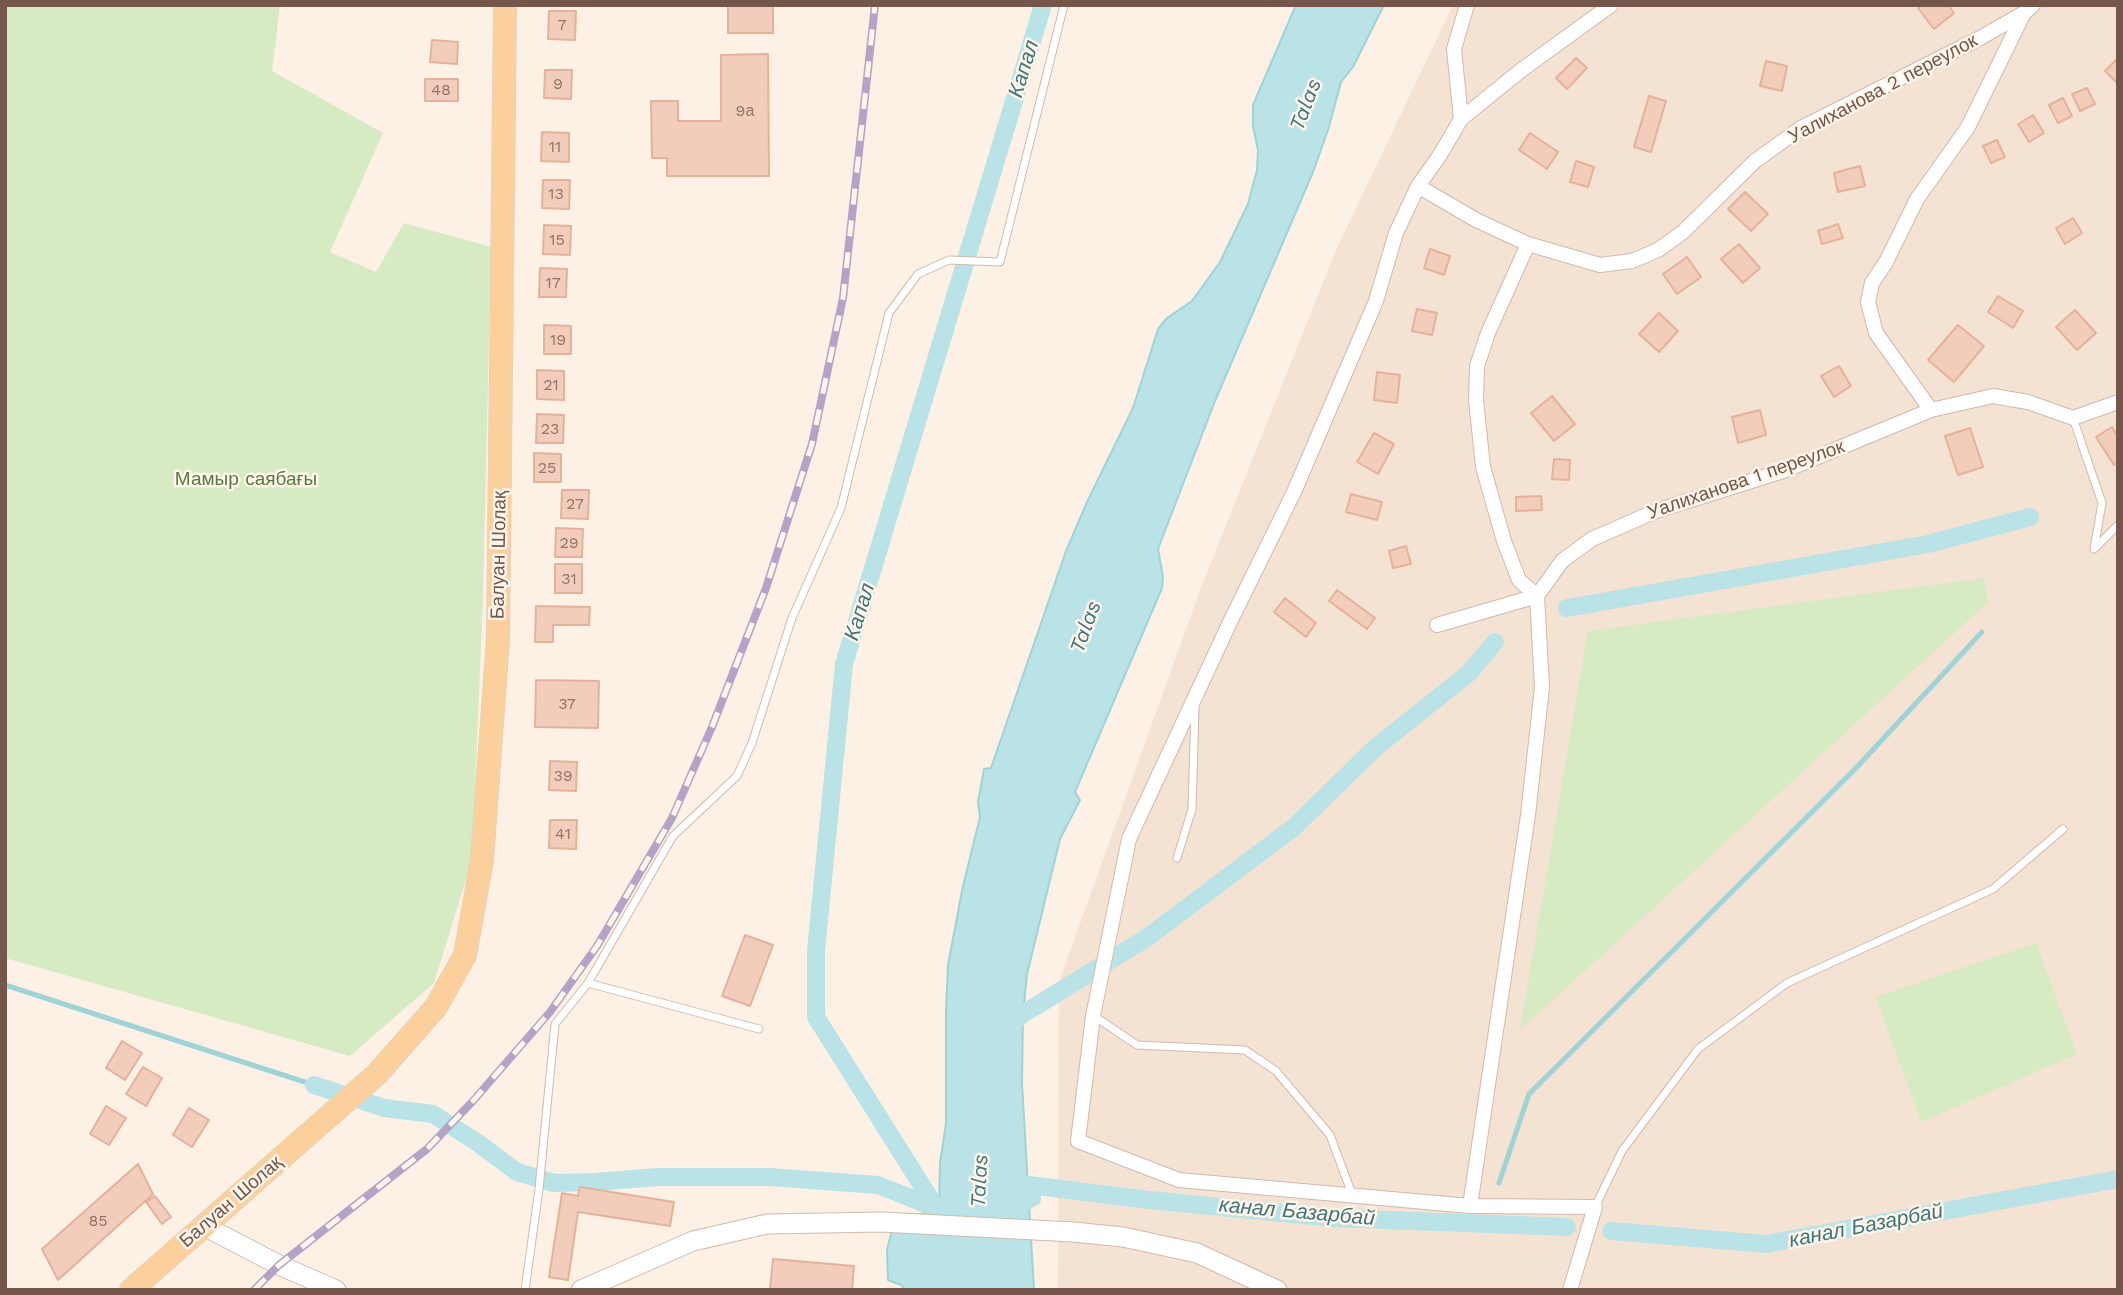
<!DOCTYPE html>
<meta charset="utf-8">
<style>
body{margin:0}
#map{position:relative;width:2123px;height:1295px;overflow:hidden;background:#fcf1e4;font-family:"Work Sans",sans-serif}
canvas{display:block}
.frame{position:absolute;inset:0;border:7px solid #75564a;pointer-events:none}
</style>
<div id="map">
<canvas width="2123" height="1295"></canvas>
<div class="frame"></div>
</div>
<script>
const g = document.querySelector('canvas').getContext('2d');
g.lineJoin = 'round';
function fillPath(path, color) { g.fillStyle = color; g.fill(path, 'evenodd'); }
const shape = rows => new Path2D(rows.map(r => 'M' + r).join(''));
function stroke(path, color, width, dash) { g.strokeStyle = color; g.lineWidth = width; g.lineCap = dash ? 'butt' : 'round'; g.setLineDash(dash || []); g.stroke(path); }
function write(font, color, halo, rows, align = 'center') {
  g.font = font + ' "Work Sans",sans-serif'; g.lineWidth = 5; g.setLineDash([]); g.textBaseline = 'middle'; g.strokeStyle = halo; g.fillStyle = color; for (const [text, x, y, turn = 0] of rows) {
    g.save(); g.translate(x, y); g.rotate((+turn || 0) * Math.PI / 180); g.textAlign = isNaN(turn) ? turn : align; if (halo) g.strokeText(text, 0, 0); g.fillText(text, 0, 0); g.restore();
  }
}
fillPath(shape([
 [1453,5,2118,5,2118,1290,1058,1290,1059,982,1199,593,1337,248]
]), '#f4e2d3');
fillPath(shape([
 [5,5,280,5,272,71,383,133,330,252,376,272,404,223,491,247,483,598,472,860,434,983,350,1056,5,958],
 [1984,578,1988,602,1520,1030,1588,631],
 [2036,943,2077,1054,1921,1122,1876,997]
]), '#d6eac3');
const water = shape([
 [1296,5,1384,5,1353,67,1341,82,1328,130,1313,172,1215,401,1158,549,1163,577,1162,588,1075,792,1080,800,1060,839,1027,974,1023,1014,1022,1083,1034,1290,905,1290,901,1285,888,1280,887,1250,893,1225,902,1218,935,1211,939,1206,940,1163,946,1124,946,1011,948,965,963,886,980,817,978,802,984,769,991,768,1066,551,1087,502,1133,408,1158,329,1167,318,1192,301,1220,262,1248,204,1257,170,1258,150,1253,126,1253,105,1296,5]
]);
fillPath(water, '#b9e3e6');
stroke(water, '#9fd3d8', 2);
stroke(shape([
 [5,985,314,1085],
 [1499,1183,1529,1094,1856,768,1982,632]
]), '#9fd3d8', 5);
stroke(shape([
 [1567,608,1928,544,2030,517],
 [1004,1029,1023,1014,1148,937,1293,828,1375,748,1469,673,1495,642],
 [314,1085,384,1108,433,1114,478,1143,517,1172,554,1183,596,1182,657,1177,770,1177,878,1185,936,1208,936,1211,949,1231],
 [936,1208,816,1017,816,951,844,664,1043,5],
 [1013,1213,1023,1203,1032,1198,1029,1185,1149,1200,1335,1218,1567,1227],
 [1611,1231,1766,1244,2118,1179]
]), '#b9e3e6', 18);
const building = shape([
 [728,5,773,5,773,33,728,33,728,5],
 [1922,5,1948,5,1954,13,1934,29,1918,8,1922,5],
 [549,11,576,11,575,40,548,39,549,11],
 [432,40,458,42,457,64,430,62,432,40],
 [768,54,769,176,667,176,667,158,652,158,651,101,678,101,678,121,721,121,721,55,768,54],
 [1576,58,1587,68,1567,89,1556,78,1576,58],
 [2118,58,2118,81,2116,82,2105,71,2118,58],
 [1766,61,1787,66,1782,91,1760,86,1766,61],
 [545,70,572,70,571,99,544,98,545,70],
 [425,79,458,79,458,101,425,101,425,79],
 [2087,88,2095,104,2080,111,2072,94,2087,88],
 [1649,96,1666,101,1651,152,1634,147,1649,96],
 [2063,98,2072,116,2058,123,2049,105,2063,98],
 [2033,115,2044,133,2029,142,2018,124,2033,115],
 [542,132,569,133,569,162,541,161,542,132],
 [1530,133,1558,152,1547,169,1519,150,1530,133],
 [1997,140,2005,157,1991,163,1983,146,1997,140],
 [1576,161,1594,167,1588,187,1570,182,1576,161],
 [1860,166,1865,186,1838,192,1834,173,1860,166],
 [543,180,570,180,569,209,542,208,543,180],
 [1745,192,1768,214,1751,231,1728,209,1745,192],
 [2073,218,2082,233,2065,244,2056,228,2073,218],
 [1838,224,1843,238,1822,244,1818,231,1838,224],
 [544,225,571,226,570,255,543,254,544,225],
 [1739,244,1760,268,1743,283,1721,259,1739,244],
 [1430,249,1450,256,1444,275,1424,268,1430,249],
 [1687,257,1701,277,1677,294,1663,274,1687,257],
 [540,268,567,269,566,297,539,297,540,268],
 [1998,296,2023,311,2013,328,1988,312,1998,296],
 [1417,309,1437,313,1432,335,1412,331,1417,309],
 [2075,310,2096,333,2077,350,2056,327,2075,310],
 [1659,313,1678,331,1659,352,1639,334,1659,313],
 [544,325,571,326,571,354,544,354,544,325],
 [1958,325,1984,346,1954,382,1928,360,1958,325],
 [1839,366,1851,386,1834,397,1821,376,1839,366],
 [537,370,564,371,564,400,537,399,537,370],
 [1377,372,1400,375,1397,403,1374,400,1377,372],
 [1552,396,1575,424,1554,441,1531,413,1552,396],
 [1760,410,1766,435,1738,443,1732,417,1760,410],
 [537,414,564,415,563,443,536,443,537,414],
 [2112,427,2118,437,2118,462,2114,465,2096,437,2112,427],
 [1970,428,1983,467,1958,475,1945,436,1970,428],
 [1374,433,1394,444,1378,474,1357,462,1374,433],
 [534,453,561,454,561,482,534,482,534,453],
 [1554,459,1570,460,1569,480,1552,479,1554,459],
 [562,490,589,490,588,519,561,518,562,490],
 [1351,494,1382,502,1377,520,1346,512,1351,494],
 [1541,496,1542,510,1516,511,1516,497,1541,496],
 [556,528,583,529,582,557,555,557,556,528],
 [1406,546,1411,564,1393,568,1389,551,1406,546],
 [555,564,582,564,582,593,555,593,555,564],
 [1337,590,1375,618,1367,629,1329,601,1337,590],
 [1285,598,1316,623,1306,637,1274,612,1285,598],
 [536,606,590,607,589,625,553,625,553,642,535,642,536,606],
 [536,680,599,681,598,728,535,727,536,680],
 [550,761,577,762,576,791,549,790,550,761],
 [550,820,577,820,576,849,549,848,550,820],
 [745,935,773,945,750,1006,722,996,745,935],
 [122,1041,142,1053,125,1080,106,1068,122,1041],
 [143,1067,162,1078,146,1106,126,1094,143,1067],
 [106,1106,126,1118,109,1145,90,1134,106,1106],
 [189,1108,209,1120,192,1147,173,1135,189,1108],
 [138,1164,153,1194,58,1280,42,1249,138,1164],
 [580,1187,674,1202,670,1226,578,1212,568,1280,549,1277,562,1193,578,1196,580,1187],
 [155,1196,171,1217,162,1224,146,1202,155,1196],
 [773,1259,854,1266,852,1290,770,1290,773,1259]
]);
fillPath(building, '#f2cdbc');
stroke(building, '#e4b29c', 2);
const lane = shape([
 [2073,418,2102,503,2094,549,2118,525],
 [1177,858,1192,809,1195,707],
 [1094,1016,1137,1045,1245,1050,1276,1071,1330,1135,1352,1194],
 [759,1029,588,983,673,836,737,776,752,743,792,618,841,508,889,313,918,274,949,260,1000,262,1064,5],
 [1595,1207,1622,1151,1698,1049,1787,983,1993,889,2063,829],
 [525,1290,539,1189,555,1024,588,983]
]);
const street = shape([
 [1461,119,1454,49,1467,5],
 [1418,186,1476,220,1528,244,1600,265,1632,261,1658,250,1683,232,1755,161,1801,128,1980,38,2024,13,2033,5],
 [1528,244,1488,333,1477,366,1476,400,1483,467,1504,541,1519,580,1537,596,1542,687,1528,815,1470,1206,1595,1207,1570,1290],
 [1931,410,1876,333,1868,302,1872,283,1886,262,1917,199,1968,127,2024,13],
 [1437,625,1537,596,1562,561,1592,539,1656,511,1786,470,1931,410,1993,396,2028,402,2073,418,2118,402],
 [1470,1206,1179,1180,1078,1141,1093,1016,1129,839,1230,622,1294,492,1376,301,1396,233,1418,186,1440,155,1461,119,1520,71,1611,5]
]);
const secondary = shape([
 [204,1226,279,1265,336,1290],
 [581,1290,693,1241,767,1224,882,1222,1073,1232,1123,1237,1197,1253,1277,1290]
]);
const primary = shape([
 [131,1290,377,1074,436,1007,465,955,482,860,498,639,505,5]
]);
stroke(lane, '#d0baae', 9);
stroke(street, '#d0baae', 16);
stroke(secondary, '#d3b9ab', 21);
stroke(primary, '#d8d0cc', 24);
stroke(lane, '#fff', 7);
stroke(street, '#fff', 14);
stroke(secondary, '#fff', 19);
stroke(primary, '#fbd09d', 23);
const rail = shape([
 [254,1290,279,1265,427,1149,473,1101,550,1012,597,946,672,818,712,727,766,588,812,444,843,298,875,5]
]);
stroke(rail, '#b3a3c6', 8);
stroke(rail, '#fff5eb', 5, [16]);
write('16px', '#947466', null, [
 ["7",562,25],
 ["9",558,84],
 ["48",441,90],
 ["9а",745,111],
 ["11",555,147],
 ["13",556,194],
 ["15",557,240],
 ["17",553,283],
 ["19",558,340],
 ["21",551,385],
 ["23",550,429],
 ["25",547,468],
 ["27",575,504],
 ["29",569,543],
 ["31",569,579],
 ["37",567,704],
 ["39",563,776],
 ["41",563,834],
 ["85",98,1221]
]);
write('19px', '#75564a', '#fff5eb', [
 ["Уалиханова 2 переулок",1883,89,-28],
 ["Уалиханова 1 переулок",1746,480,-19],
 ["Балуан Шолақ",499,555,-89],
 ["Балуан Шолақ",231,1202,-41]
]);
write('19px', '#577b42', '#fff5eb', [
 ["Мамыр саябағы",246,479]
]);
write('italic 21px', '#3d767a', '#fff5eb', [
 ["Капал",1024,69,-73],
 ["Talas",1306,105,-69],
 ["Капал",860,612,-73],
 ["Talas",1086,627,-70],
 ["Talas",980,1181,-87],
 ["канал Базарбай",1297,1212,5],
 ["канал Базарбай",1866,1226,-11]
]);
</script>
